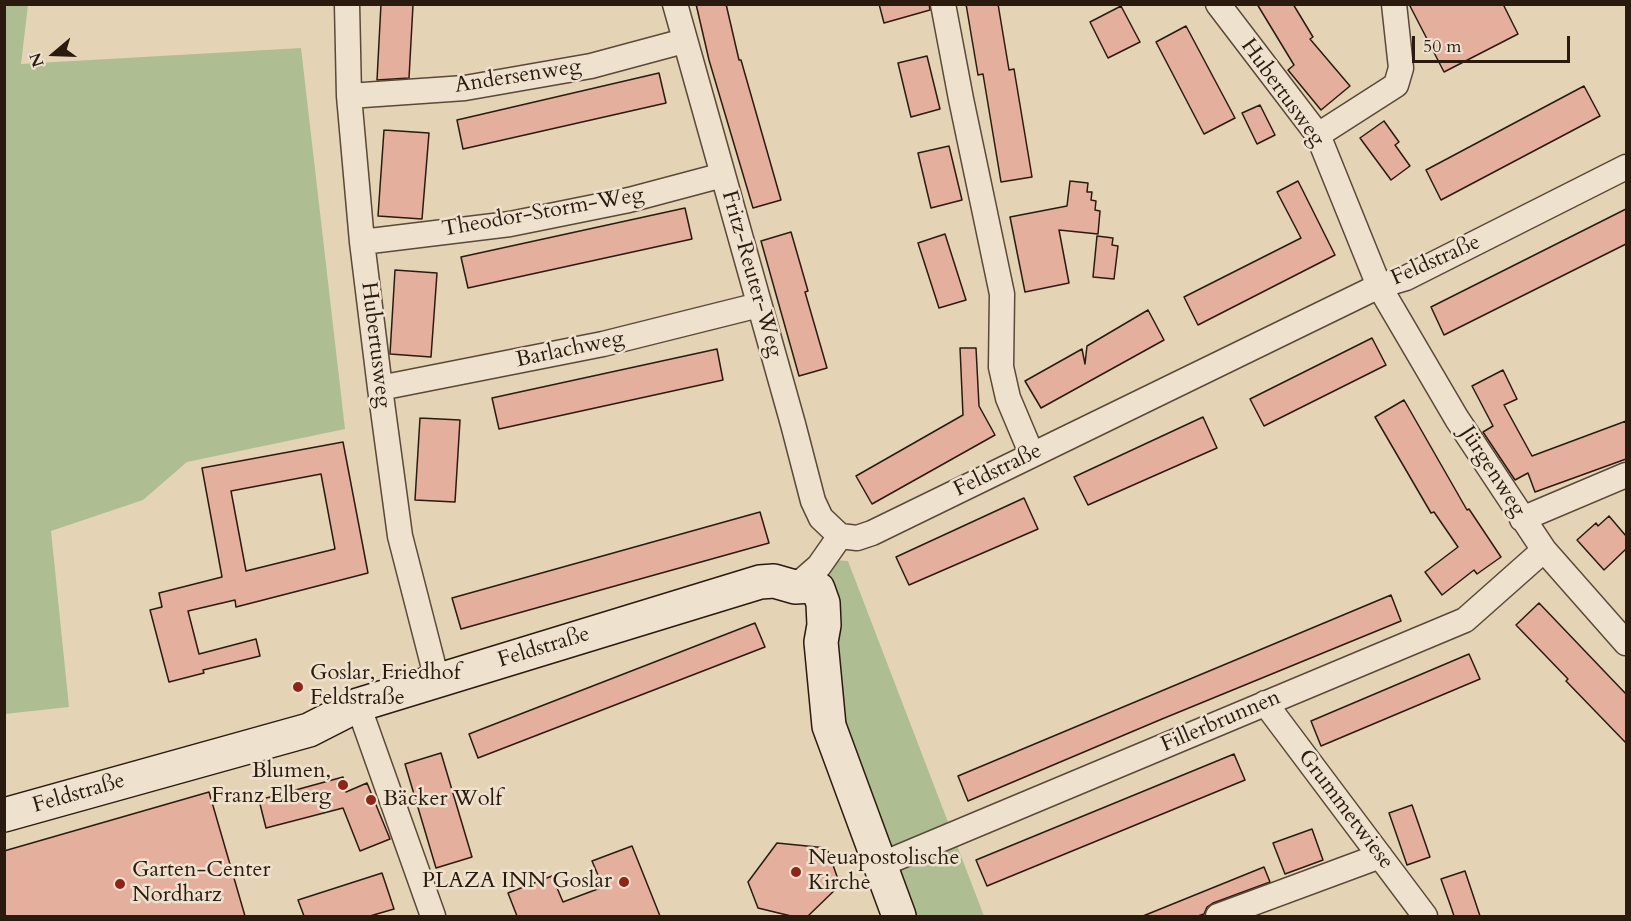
<!DOCTYPE html>
<meta charset="utf-8">
<style>
body{margin:0}
#map{position:relative;width:1631px;height:921px;overflow:hidden;background:#e5d3b5;font-family:Cardo,serif}
canvas{display:block}
.frame{position:absolute;inset:0;border:6px solid #2b1b0f;pointer-events:none}
.north{position:absolute;left:24px;top:24px;width:60px;height:60px;-webkit-text-stroke:4px #eee2cf;paint-order:stroke;rotate:251deg;font-size:16px;font-weight:700;line-height:24px;text-align:center;color:#2b1b0f}
.north::after{content:'';display:block;margin:auto;width:21px;height:27px;background:#2b1b0f;clip-path:polygon(50% 0,100% 100%,50% 72%,0 100%)}
.scale{position:absolute;left:1412px;top:36px;width:158px;height:27px;box-sizing:border-box;border:3px solid #2b1b0f;border-top:0;padding-left:8px;font-size:18px;line-height:21px;white-space:nowrap;color:#2b1b0f;-webkit-text-stroke:4px #eee2cf;paint-order:stroke}
</style>
<div id="map">
<canvas width="1631" height="921"></canvas>
<div class="frame"></div>
<div class="north">N</div>
<div class="scale">50 m</div>
</div>
<script>
const g = document.querySelector('canvas').getContext('2d');
g.lineJoin = 'round';
function fillPath(path, color) { g.fillStyle = color; g.fill(path, 'evenodd'); }
const shape = rows => new Path2D(rows.map(r => 'M' + r).join(''));
function stroke(path, color, width, dash) { g.strokeStyle = color; g.lineWidth = width; g.lineCap = dash ? 'butt' : 'round'; g.setLineDash(dash || []); g.stroke(path); }
function write(font, color, halo, rows, align = 'center') {
  g.font = font + ' Cardo,serif'; g.lineWidth = 5; g.setLineDash([]); g.textBaseline = 'middle'; g.strokeStyle = halo; g.fillStyle = color; for (const [text, x, y, turn = 0] of rows) {
    g.save(); g.translate(x, y); g.rotate((+turn || 0) * Math.PI / 180); g.textAlign = isNaN(turn) ? turn : align; if (halo) g.strokeText(text, 0, 0); g.fillText(text, 0, 0); g.restore();
  }
}
fillPath(shape([
 [4,5,28,5,21,64,301,48,345,429,187,462,143,500,51,531,69,707,5,714],
 [832,560,848,561,984,916,899,916,829,726,818,589]
]), '#aebe92');
const building = shape([
 [381,4,413,5,409,78,377,80,381,4],
 [696,4,726,4,739,60,741,60,781,200,753,208,709,60,696,4],
 [879,4,929,4,930,10,884,23,879,4],
 [966,4,998,4,1009,70,1014,69,1032,177,1001,182,983,74,978,75,966,4],
 [1257,4,1293,4,1313,37,1310,39,1350,86,1321,110,1288,70,1294,65,1257,4],
 [1409,4,1503,4,1518,34,1444,72,1409,4],
 [1121,6,1140,42,1108,58,1090,22,1121,6],
 [1186,26,1235,118,1204,134,1156,42,1186,26],
 [927,56,940,109,911,117,898,63,927,56],
 [659,73,666,103,463,149,457,120,659,73],
 [1584,86,1600,116,1441,200,1426,170,1584,86],
 [1260,105,1275,135,1257,144,1242,113,1260,105],
 [1384,121,1399,142,1395,145,1410,166,1391,180,1360,138,1384,121],
 [384,130,429,133,422,219,378,216,384,130],
 [949,146,962,200,931,208,918,153,949,146],
 [1070,181,1088,183,1087,192,1092,192,1091,200,1096,201,1095,210,1100,211,1098,234,1059,230,1069,283,1025,292,1010,217,1067,206,1070,181],
 [1298,181,1335,255,1198,325,1184,297,1301,238,1277,192,1298,181],
 [685,208,692,239,468,288,461,257,685,208],
 [1626,209,1626,244,1444,335,1431,307,1626,209],
 [791,232,808,291,805,292,827,368,799,376,761,241,791,232],
 [945,234,966,300,939,308,918,243,945,234],
 [1097,236,1113,238,1112,245,1118,246,1114,279,1093,277,1097,236],
 [395,270,437,273,431,357,390,354,395,270],
 [1148,310,1164,340,1041,408,1025,381,1082,349,1085,364,1087,346,1148,310],
 [1372,338,1386,365,1264,426,1250,399,1372,338],
 [960,348,976,348,979,406,995,435,872,504,856,476,963,415,960,348],
 [717,349,723,380,499,429,492,398,717,349],
 [1503,370,1517,399,1504,405,1532,456,1626,421,1626,459,1535,492,1528,473,1515,480,1483,432,1493,426,1472,386,1503,370],
 [1404,400,1467,510,1469,509,1501,557,1477,574,1474,570,1442,595,1425,572,1458,547,1434,512,1431,513,1375,417,1404,400],
 [1203,417,1217,448,1088,505,1074,477,1203,417],
 [420,418,460,420,455,502,415,500,420,418],
 [343,442,368,573,236,607,235,600,188,611,199,654,256,639,260,656,203,670,204,673,169,682,150,610,162,607,159,593,222,577,202,468,343,442],
 [321,474,335,549,246,571,231,491,321,474],
 [1024,498,1038,529,909,585,896,557,1024,498],
 [760,512,769,543,461,629,452,598,760,512],
 [1609,516,1626,536,1626,549,1604,570,1577,540,1596,523,1598,526,1609,516],
 [1391,595,1401,621,1162,719,968,801,958,776,1391,595],
 [1539,603,1626,694,1626,743,1566,681,1568,679,1516,625,1539,603],
 [755,623,765,647,478,758,469,734,755,623],
 [1469,654,1480,679,1321,746,1311,721,1469,654],
 [441,753,472,857,436,868,405,764,441,753],
 [1234,754,1245,780,987,886,976,860,1234,754],
 [343,777,346,792,367,783,390,839,360,851,343,808,266,828,259,800,343,777],
 [209,792,245,916,4,916,4,851,209,792],
 [1412,805,1430,857,1407,865,1389,813,1412,805],
 [1312,829,1323,860,1285,874,1273,843,1312,829],
 [777,843,827,848,840,885,808,916,791,916,758,908,748,882,777,843],
 [632,846,660,916,517,916,508,893,552,876,563,902,603,887,592,861,632,846],
 [1264,867,1270,882,1213,903,1207,907,1204,914,1198,916,1143,916,1264,867],
 [1465,871,1480,916,1454,916,1451,907,1441,879,1465,871],
 [382,873,394,909,370,916,304,916,298,900,382,873]
]);
fillPath(building, '#e5af9d');
stroke(building, '#2b1b0f', 1.5);
const street = shape([
 [347,4,349,96,362,242,380,388,400,536,437,680],
 [675,4,793,424,813,501,821,518,840,536],
 [943,4,961,99,1002,294,1001,367,1008,398,1032,455],
 [1218,4,1318,135,1379,286,1457,419,1544,550,1626,643],
 [349,96,465,88,591,66,684,41],
 [1318,135,1396,85,1401,68,1394,4],
 [362,242,510,224,629,200,723,175],
 [380,388,603,344,759,305],
 [1522,519,1626,475],
 [795,587,819,566,840,536,857,538,872,533,1379,286,1406,278,1626,167],
 [1265,703,1425,916],
 [358,705,433,916],
 [880,865,1465,620,1544,550],
 [1218,916,1380,856]
]);
const secondary = shape([
 [4,815,309,730,358,705,760,582,774,581,795,587,811,586,818,589,823,603,824,625,821,642,829,726,899,916]
]);
stroke(street, '#5a4938', 27);
stroke(secondary, '#2b1b0f', 36);
stroke(street, '#eee2cf', 24);
stroke(secondary, '#eee2cf', 33);
for (const [x, y, r, color] of [
 [298,687,6,"#8f2418"],
 [343,785,6,"#8f2418"],
 [371,800,6,"#8f2418"],
 [796,872,6,"#8f2418"],
 [624,882,6,"#8f2418"],
 [120,884,6,"#8f2418"]
]) { const dot = new Path2D(); dot.arc(x, y, r, 0, 2 * Math.PI); g.fillStyle = color; g.fill(dot); stroke(dot, '#eee2cf', 2); }
write('22px', '#2b1b0f', '#eee2cf', [
 ["Andersenweg",518,77,-9],
 ["Hubertusweg",1282,93,54],
 ["Theodor-Storm-Weg",543,213,-10],
 ["Feldstraße",1436,261,-24],
 ["Fritz-Reuter-Weg",751,274,74],
 ["Hubertusweg",375,345,83],
 ["Barlachweg",570,350,-12],
 ["Feldstraße",998,471,-26],
 ["Jürgenweg",1492,472,57],
 ["Feldstraße",544,648,-17],
 ["Fillerbrunnen",1221,722,-23],
 ["Feldstraße",79,794,-16],
 ["Grummetwiese",1345,810,53]
]);
write('22px', '#2b1b0f', '#eee2cf', [
 ["Goslar, Friedhof",310,674],
 ["Feldstraße",310,699],
 ["Blumen,",331,772,"right"],
 ["Franz Elberg",331,797,"right"],
 ["Bäcker Wolf",383,800],
 ["Neuapostolische",808,859],
 ["Kirche",808,884],
 ["Garten-Center",132,871],
 ["Nordharz",132,896],
 ["PLAZA INN Goslar",612,882,"right"]
], 'left');
</script>
